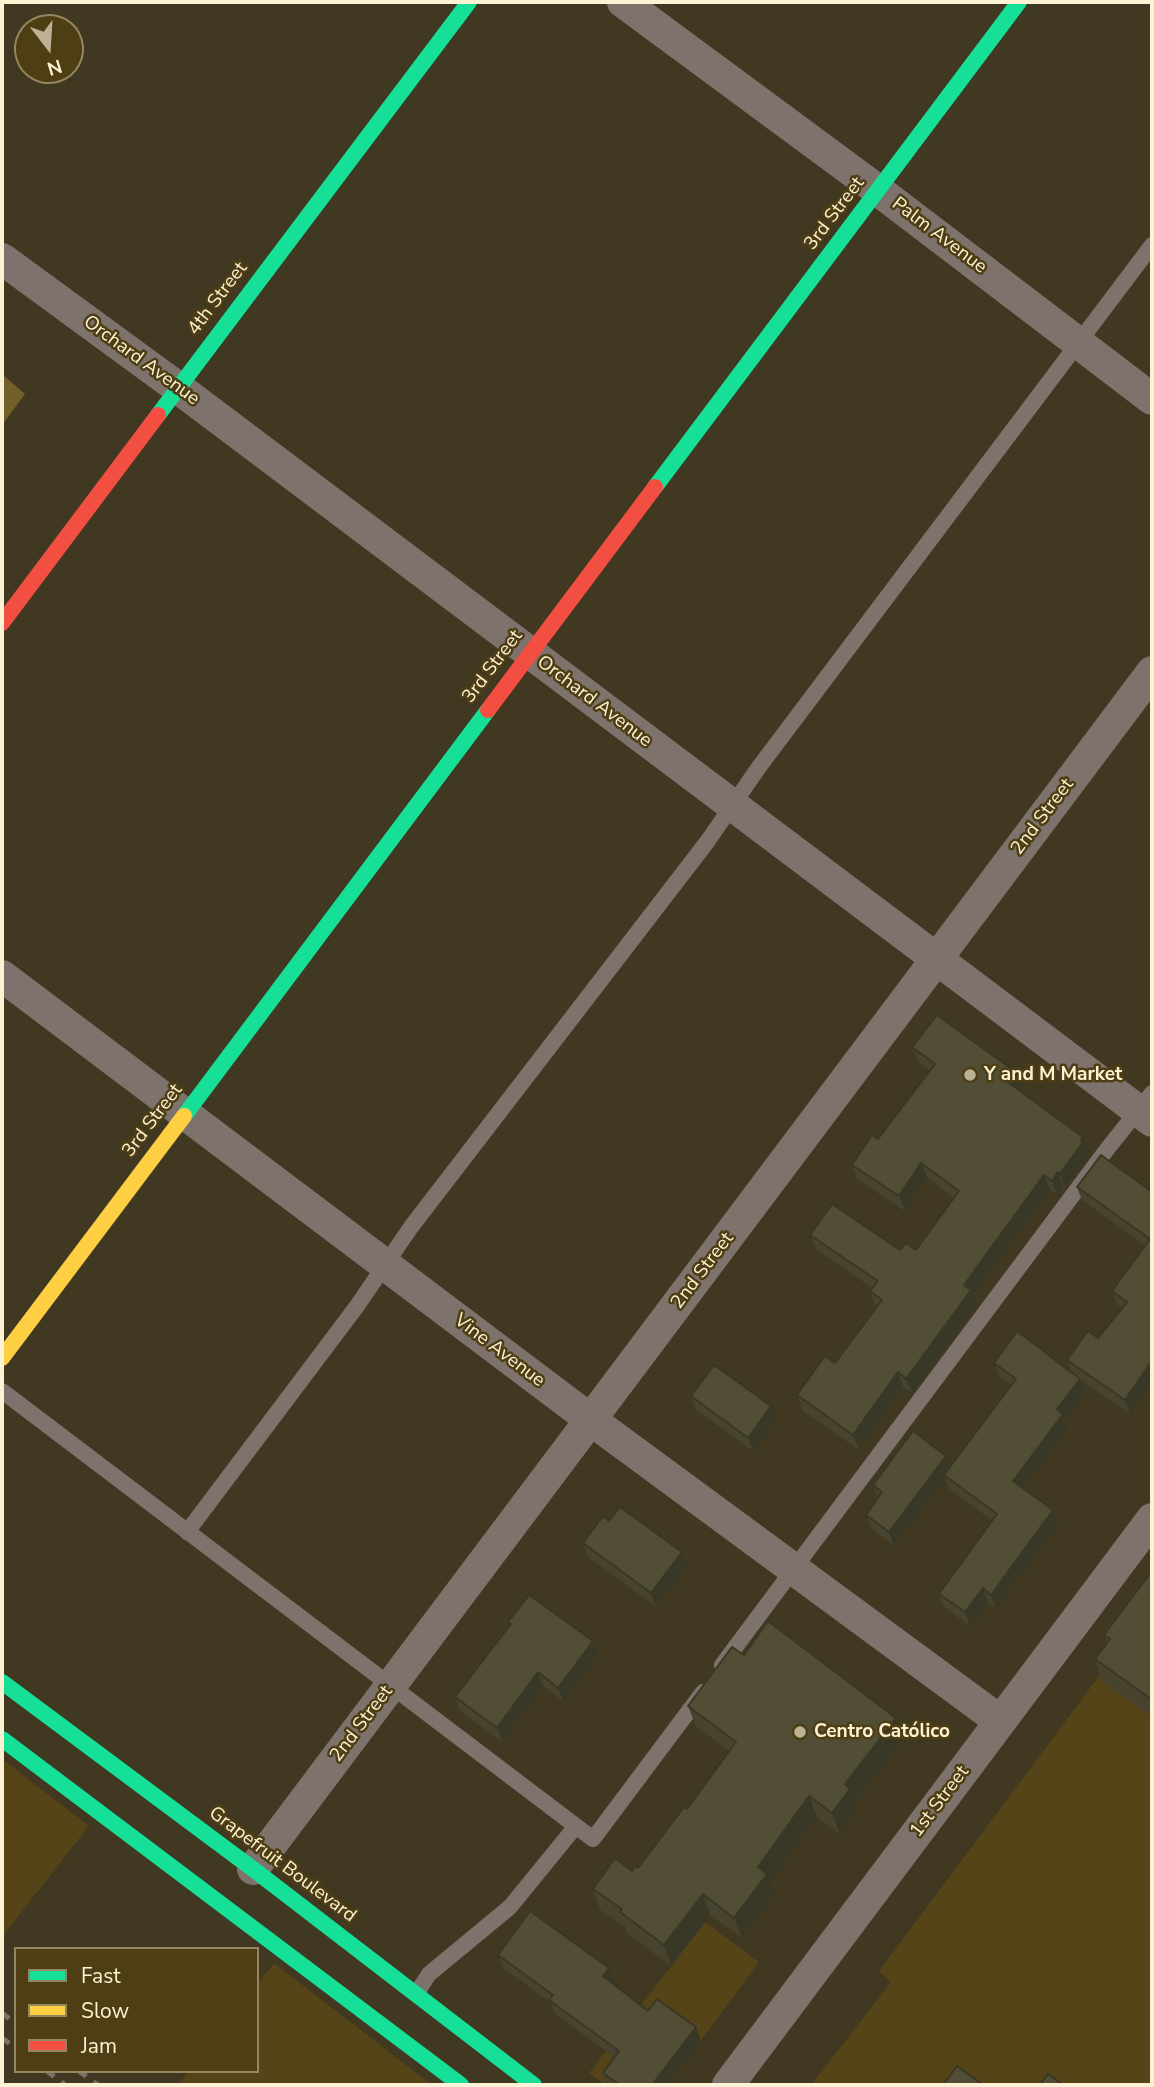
<!DOCTYPE html>
<meta charset="utf-8">
<style>
body{margin:0}
#map{position:relative;width:1154px;height:2087px;overflow:hidden;background:#403820;font-family:"Nunito Sans",sans-serif}
canvas{display:block}
.frame{position:absolute;inset:0;border:4px solid #fef2d4;pointer-events:none}
.legend{position:absolute;left:14px;top:1947px;width:245px;height:126px;box-sizing:border-box;background:#4d3e13;border:2px solid #948660;margin:0;padding:9px 12px;list-style:none;font-size:21px;color:#fef2d4}
.legend li{display:flex;align-items:center;gap:14px;height:35px}
.legend b{width:35px;border:2px solid #948660}
.north{position:absolute;left:14px;top:14px;width:70px;height:70px;box-sizing:border-box;background:#4d3e13;border:2px solid #948660;border-radius:50%;rotate:163deg;font-size:19px;font-weight:700;line-height:28px;text-align:center;color:#fef2d4}
.north::after{content:'';display:block;margin:auto;width:24px;height:32px;background:#bcb195;clip-path:polygon(50% 0,100% 100%,50% 72%,0 100%)}
</style>
<div id="map">
<canvas width="1154" height="2087"></canvas>
<div class="frame"></div>
<ul class="legend">
<li><b style="height:9px;background:#16e098"></b>Fast</li>
<li><b style="height:9px;background:#ffcf43"></b>Slow</li>
<li><b style="height:9px;background:#f24e42"></b>Jam</li>
</ul>
<div class="north">N</div>
</div>
<script>
const g = document.querySelector('canvas').getContext('2d');
g.lineJoin = 'round';
function fillPath(path, color) { g.fillStyle = color; g.fill(path, 'evenodd'); }
const shape = rows => new Path2D(rows.map(r => 'M' + r).join(''));
function stroke(path, color, width, dash) { g.strokeStyle = color; g.lineWidth = width; g.lineCap = dash ? 'butt' : 'round'; g.setLineDash(dash || []); g.stroke(path); }
function write(font, color, halo, rows, align = 'center') {
  g.font = font + ' "Nunito Sans",sans-serif'; g.lineWidth = 5; g.setLineDash([]); g.textBaseline = 'middle'; g.strokeStyle = halo; g.fillStyle = color; for (const [text, x, y, turn = 0] of rows) {
    g.save(); g.translate(x, y); g.rotate((+turn || 0) * Math.PI / 180); g.textAlign = isNaN(turn) ? turn : align; if (halo) g.strokeText(text, 0, 0); g.fillText(text, 0, 0); g.restore();
  }
}
fillPath(shape([
 [1152,1605,1152,2085,811,2085,891,1982,879,1971],
 [2,1759,89,1826,2,1937],
 [705,1922,759,1962,668,2085,606,2085,589,2073],
 [274,1963,432,2085,178,2085,189,2071,257,2071,257,1984]
]), '#544418');
fillPath(shape([
 [2,374,25,394,2,425]
]), '#725f2a');
stroke(shape([
 [2,1391,593,1839,703,1692],
 [187,1532,357,1306,411,1227,707,842,759,767,1152,245],
 [722,1665,1108,1148,1152,1093],
 [416,1994,429,1974,510,1907,576,1826]
]), '#7d726c', 16);
stroke(shape([
 [623,2,879,191,1152,399],
 [2,259,177,387,1152,1121],
 [2,976,591,1420,1000,1721],
 [253,1869,1152,672],
 [728,2085,1152,1519]
]), '#7d726c', 32);
stroke(shape([
 [158,415,469,2],
 [655,487,1019,2],
 [184,1116,488,710],
 [2,1682,253,1869,534,2085],
 [2,1739,461,2085]
]), '#16e098', 16);
stroke(shape([
 [2,1358,184,1116]
]), '#ffcf43', 16);
stroke(shape([
 [2,623,158,415],
 [488,710,655,487]
]), '#f24e42', 16);
stroke(shape([
 [2,2013,16,2024],
 [2,2038,16,2048],
 [47,2071,65,2085],
 [79,2071,98,2085]
]), '#7c7265', 5, [9, 9]);
fillPath(shape([
 [912,1047,1017,1073,1022,1087,1020,1091,1083,1137,1089,1152,1088,1153,1089,1156,1065,1188,1063,1187,1057,1195,1050,1190,973,1294,977,1304,912,1393,903,1387,859,1450,802,1410,797,1395,835,1363,877,1307,875,1305,870,1291,872,1288,816,1249,810,1235,900,1250,916,1250,954,1198,927,1177,905,1211,857,1179,852,1165,878,1139,930,1071,918,1062],
 [1077,1187,1152,1192,1152,1382,1130,1414,1081,1380,1085,1392,1065,1419,1068,1428,1023,1488,1058,1524,996,1608,988,1602,970,1626,944,1607,939,1594,993,1521,949,1489,945,1478,894,1546,871,1528,866,1515,878,1498,873,1485,950,1467,1011,1385,999,1376,994,1363,1071,1372,1067,1360,1098,1338,1122,1308,1117,1304,1112,1291,1145,1246,1082,1200],
 [691,1396,776,1420,753,1451,696,1410],
 [609,1521,687,1566,656,1607,588,1557,583,1543],
 [1152,1571,1152,1717,1103,1682,1095,1659,1107,1643,1104,1635],
 [508,1622,593,1641,598,1655,563,1701,543,1686,502,1742,460,1711,455,1697,510,1625],
 [744,1655,904,1738,855,1802,858,1809,840,1834,817,1817,770,1882,775,1895,742,1938,710,1915,671,1966,627,1933,625,1927,600,1910,593,1889,638,1868,687,1809,729,1751,696,1726,688,1706],
 [498,1955,614,1982,613,1983,648,2011,696,2027,701,2041,668,2085,607,2085,603,2073,614,2057,554,2013,551,2003,503,1968]
]), '#47432e');
fillPath(shape([
 [1017,1073,1022,1087,1015,1098,1009,1083],
 [1083,1137,1089,1152,1088,1153,1089,1156,1065,1188,1060,1174],
 [921,1163,927,1177,905,1211,899,1196],
 [1058,1172,1063,1187,1057,1195,1052,1181],
 [1044,1175,1050,1190,973,1294,977,1304,912,1393,906,1379,964,1285],
 [1152,1361,1152,1382,1130,1414,1125,1400],
 [898,1372,903,1387,859,1450,853,1435],
 [1080,1379,1085,1392,1065,1419,1068,1428,1018,1495,1013,1481,1057,1409],
 [771,1406,776,1420,753,1451,748,1438],
 [946,1456,951,1469,944,1475,945,1478,894,1546,889,1532],
 [1053,1510,1058,1524,996,1608,991,1595],
 [682,1552,687,1566,656,1607,651,1593],
 [983,1588,988,1602,970,1626,965,1612],
 [593,1641,598,1655,563,1701,558,1688],
 [538,1672,543,1686,502,1742,497,1728],
 [896,1718,904,1738,855,1802,858,1809,840,1834,832,1813,845,1784],
 [809,1796,817,1817,770,1882,775,1895,742,1938,734,1918,758,1867],
 [703,1894,710,1915,671,1966,664,1945],
 [609,1968,614,1982,608,1990,603,1976],
 [696,2027,701,2041,668,2085,652,2085]
]), '#393725');
const building = shape([
 [937,1015,1017,1073,1009,1083,1083,1137,1081,1140,1083,1142,1060,1174,1058,1172,1052,1181,1044,1175,964,1285,971,1290,906,1379,898,1372,853,1435,797,1395,825,1356,835,1363,882,1300,870,1291,878,1281,810,1235,832,1204,900,1250,906,1243,916,1250,959,1191,921,1163,899,1196,852,1165,872,1135,878,1139,935,1064,912,1047,937,1015],
 [1101,1155,1152,1192,1152,1361,1125,1400,1067,1360,1088,1331,1098,1338,1127,1302,1112,1291,1150,1239,1077,1187,1101,1155],
 [1017,1331,1080,1379,1057,1409,1063,1414,1013,1481,1053,1510,991,1595,983,1588,965,1612,939,1594,997,1514,944,1475,1016,1379,994,1363,1017,1331],
 [714,1365,771,1406,748,1438,691,1396,714,1365],
 [913,1431,946,1456,889,1532,866,1515,882,1492,873,1485,913,1431],
 [620,1507,682,1552,651,1593,583,1543,603,1516,609,1521,620,1507],
 [1152,1571,1152,1700,1095,1659,1110,1639,1104,1635,1152,1571],
 [529,1595,593,1641,558,1688,538,1672,497,1728,455,1697,511,1624,508,1622,529,1595],
 [768,1621,896,1718,845,1784,850,1789,832,1813,809,1796,758,1867,767,1874,734,1918,703,1894,664,1945,620,1912,622,1909,593,1889,615,1858,632,1871,636,1866,638,1868,684,1807,687,1809,736,1742,688,1706,732,1647,744,1655,768,1621],
 [530,1911,609,1968,603,1976,648,2011,657,1999,696,2027,652,2085,620,2085,603,2073,619,2051,549,2000,553,1995,498,1955,530,1911],
 [957,2066,983,2085,943,2085,957,2066],
 [1048,2074,1063,2085,1040,2085,1048,2074]
]);
fillPath(building, '#524e35');
stroke(building, '#393725', 2);
for (const [x, y, r, color] of [
 [970,1075,7,"#bcb195"],
 [800,1732,7,"#bcb195"]
]) { const dot = new Path2D(); dot.arc(x, y, r, 0, 2 * Math.PI); g.fillStyle = color; g.fill(dot); stroke(dot, '#4d3e13', 2.5); }
write('19px', '#fef2d4', '#4d3e13', [
 ["3rd Street",835,214,-53],
 ["Palm Avenue",939,236,37],
 ["4th Street",218,299,-53],
 ["Orchard Avenue",141,361,36],
 ["3rd Street",493,667,-53],
 ["Orchard Avenue",594,702,37],
 ["2nd Street",1043,817,-53],
 ["3rd Street",153,1121,-53],
 ["2nd Street",703,1271,-53],
 ["Vine Avenue",499,1351,37],
 ["2nd Street",362,1724,-53],
 ["1st Street",940,1802,-53],
 ["Grapefruit Boulevard",282,1865,37]
]);
write('bold 19px', '#fef2d4', '#4d3e13', [
 ["Y and M Market",984,1075],
 ["Centro Católico",814,1732]
], 'left');
</script>
